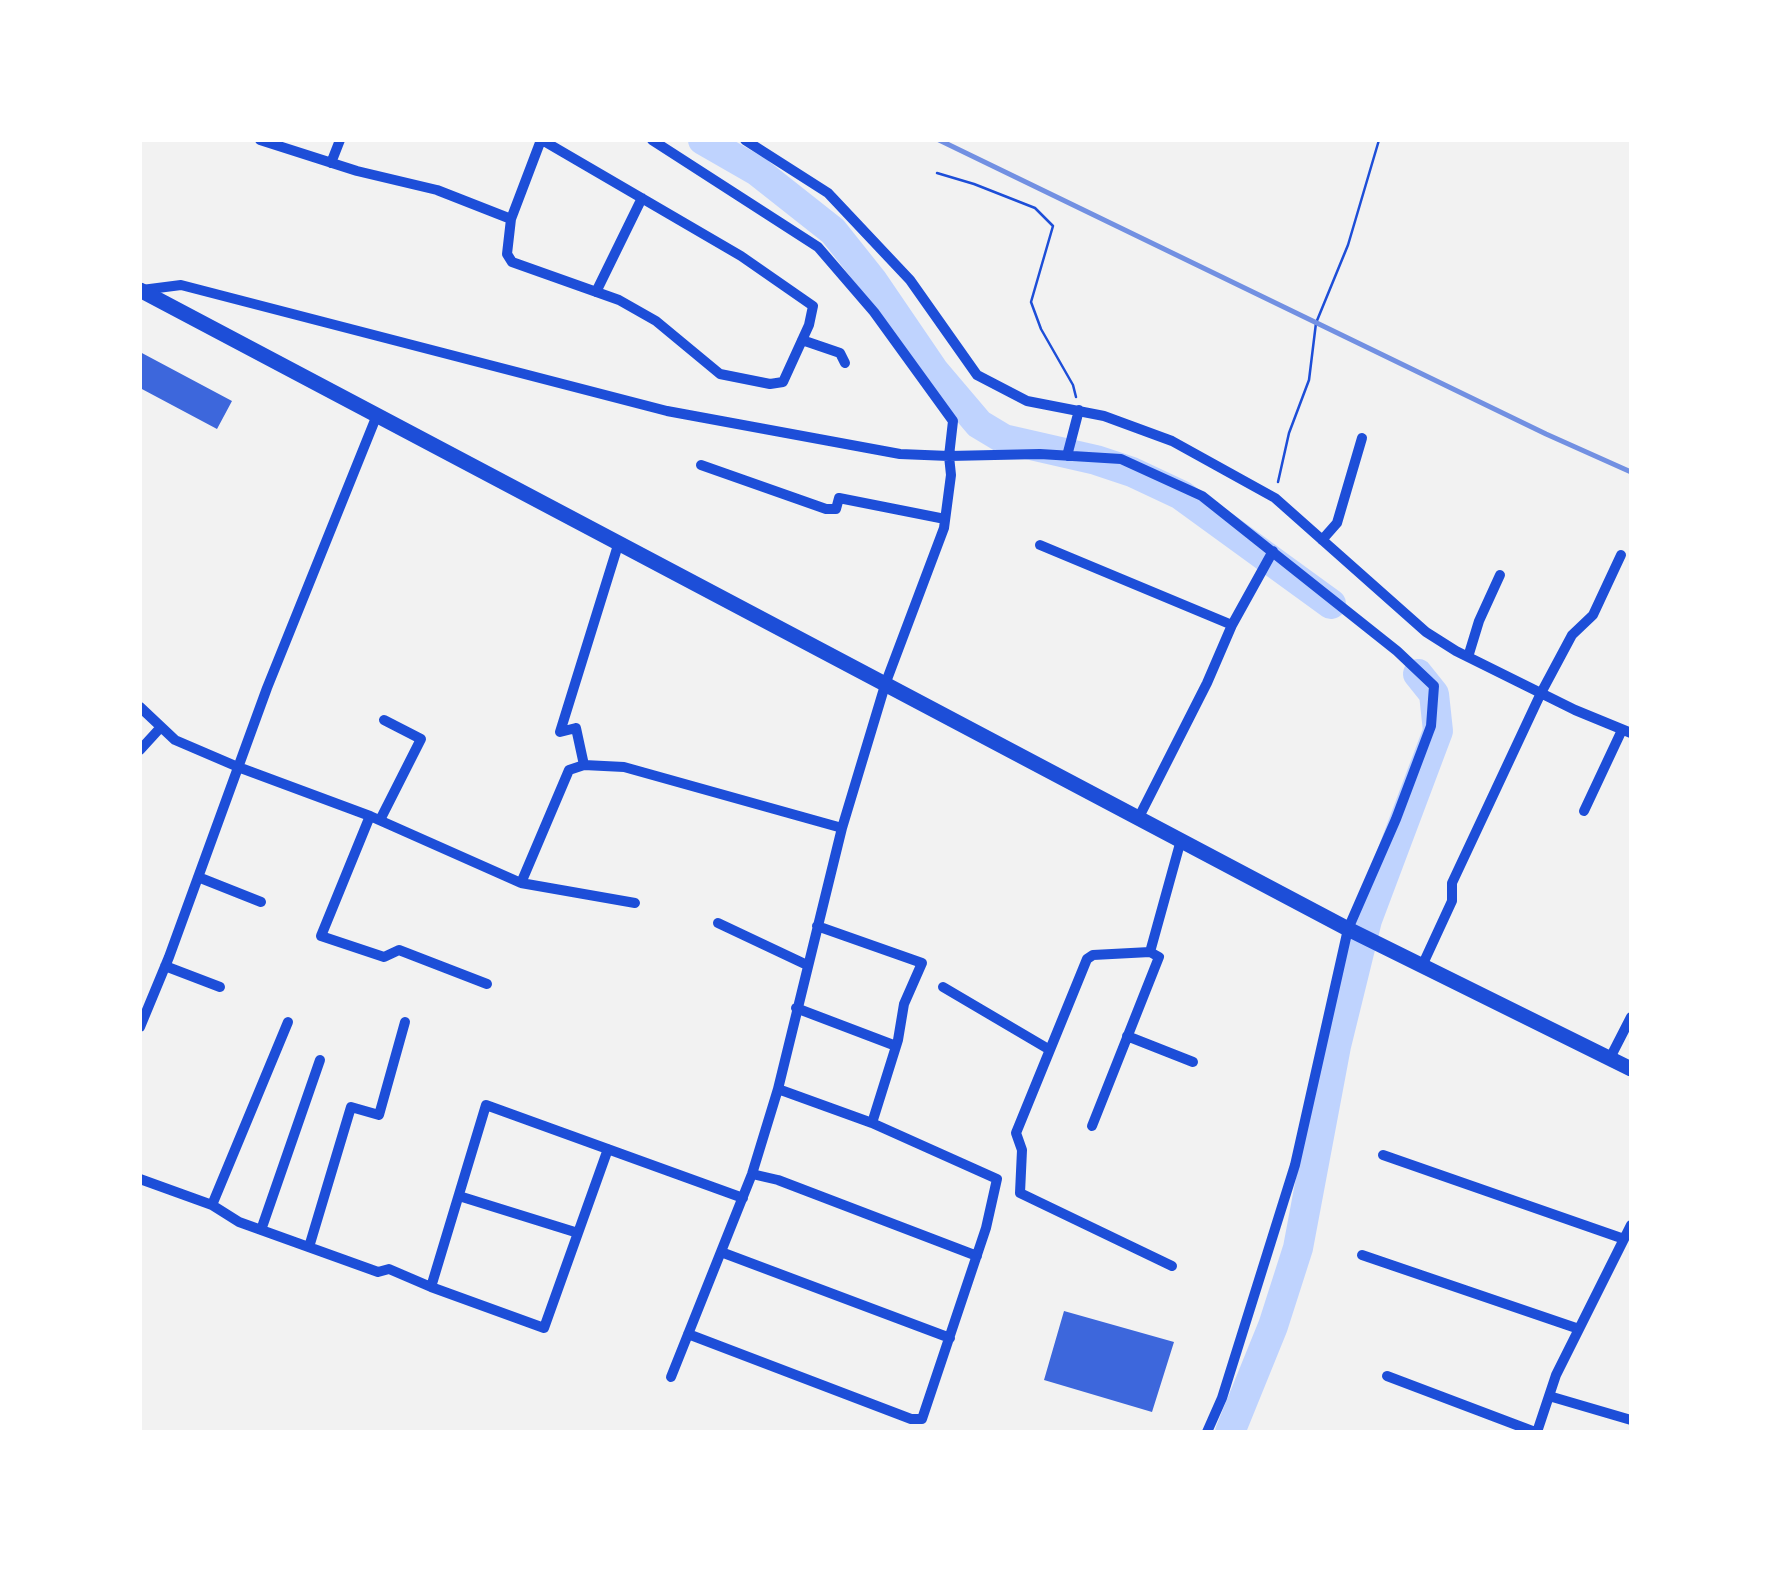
<!DOCTYPE html>
<style>
body{margin:0}
#map{position:relative;width:1771px;height:1572px;overflow:hidden;background:#f2f2f2;font-family:"PT Sans Narrow",sans-serif}
canvas{display:block}
.frame{position:absolute;inset:0;border:142px solid #fff;pointer-events:none}
</style>
<div id="map">
<canvas width="1771" height="1572"></canvas>
<div class="frame"></div>
</div>
<script>
const g = document.querySelector('canvas').getContext('2d');
g.lineJoin = 'round';
const shape = rows => new Path2D(rows.map(r => 'M' + r).join(''));
function stroke(path, color, width, dash) { g.strokeStyle = color; g.lineWidth = width; g.lineCap = dash ? 'butt' : 'round'; g.setLineDash(dash || []); g.stroke(path); }
function fillPath(path, color) { g.fillStyle = color; g.fill(path, 'evenodd'); }
stroke(shape([
 [703,140,757,171,833,231,872,280,934,371,979,424,1004,439,1096,460,1132,472,1181,495,1331,604],
 [1230,1432,1273,1326,1298,1248,1336,1046,1367,920,1438,731,1434,694,1418,674]
]), '#bfd3fe', 30);
fillPath(shape([
 [140,352,232,401,217,429,140,388],
 [1064,1311,1174,1342,1152,1412,1044,1380]
]), '#3d67dc');
stroke(shape([
 [937,173,974,184,1035,208,1053,226,1031,302,1041,329,1073,385,1076,397],
 [1278,482,1289,433,1309,380,1316,323,1348,245,1379,140]
]), '#1d4ed8', 2.5);
stroke(shape([
 [260,140,357,171,437,190,511,219],
 [541,140,511,219,507,254,512,262,619,300,656,321,720,374,770,384,783,382,809,325,813,306,741,256,542,140],
 [652,140,818,247,874,312,953,421,949,456,1040,454,1121,459,1202,496,1397,651,1434,686,1431,726,1396,819,1348,929,1295,1165,1222,1398,1207,1432],
 [745,140,828,193,910,280,977,375,1027,401,1104,416,1172,441,1275,498,1426,632,1456,651,1575,710,1631,733],
 [331,163,340,140],
 [142,290,181,285,667,411,900,454,949,456,951,475,944,528,886,682,842,828,778,1089,752,1174,671,1377],
 [596,292,642,198],
 [802,340,840,353,845,363],
 [1067,456,1079,410],
 [701,465,826,509,836,509,839,498,945,519],
 [1322,540,1337,523,1362,438],
 [1040,545,1232,625],
 [1468,657,1479,621,1500,575],
 [140,707,175,740,238,767,370,816,521,883,569,770,584,765,624,767,842,828],
 [140,750,161,727],
 [584,765,576,728,560,732,619,542],
 [1584,811,1622,730],
 [370,816,321,936,384,957,399,950,487,984],
 [1139,817,1207,683,1232,625,1273,551],
 [380,820,421,739,384,720],
 [198,877,261,902],
 [521,883,635,903],
 [718,923,807,965],
 [817,926,922,963,904,1004,898,1040,872,1123],
 [165,966,220,987],
 [1422,966,1452,901,1452,883,1541,693,1572,635,1593,615,1621,555],
 [943,987,1050,1050],
 [796,1008,896,1046],
 [140,1027,169,957,267,688,377,415],
 [1127,1036,1193,1062],
 [1610,1058,1631,1017],
 [1092,1126,1159,957,1150,952],
 [608,1149,544,1328,431,1287,486,1105,743,1198],
 [1383,1155,1624,1239],
 [752,1174,778,1180,977,1256],
 [140,1179,212,1205,239,1222,378,1272,389,1269,431,1287],
 [459,1196,578,1233],
 [212,1205,288,1022],
 [261,1230,320,1060],
 [309,1247,351,1107,379,1115,405,1022],
 [721,1252,950,1338],
 [1362,1255,1579,1329],
 [1172,1266,1020,1193,1022,1150,1016,1133,1087,959,1093,955,1150,952,1181,840],
 [688,1334,911,1419,922,1419,986,1228,997,1179,872,1123,778,1089],
 [1387,1376,1535,1432],
 [1549,1396,1631,1420],
 [1537,1432,1556,1375,1631,1225]
]), '#1d4ed8', 10);
stroke(shape([
 [140,290,1348,929,1631,1069]
]), '#1d4ed8', 15);
stroke(shape([
 [939,140,1546,434,1631,472]
]), '#7290e2', 5);
</script>
